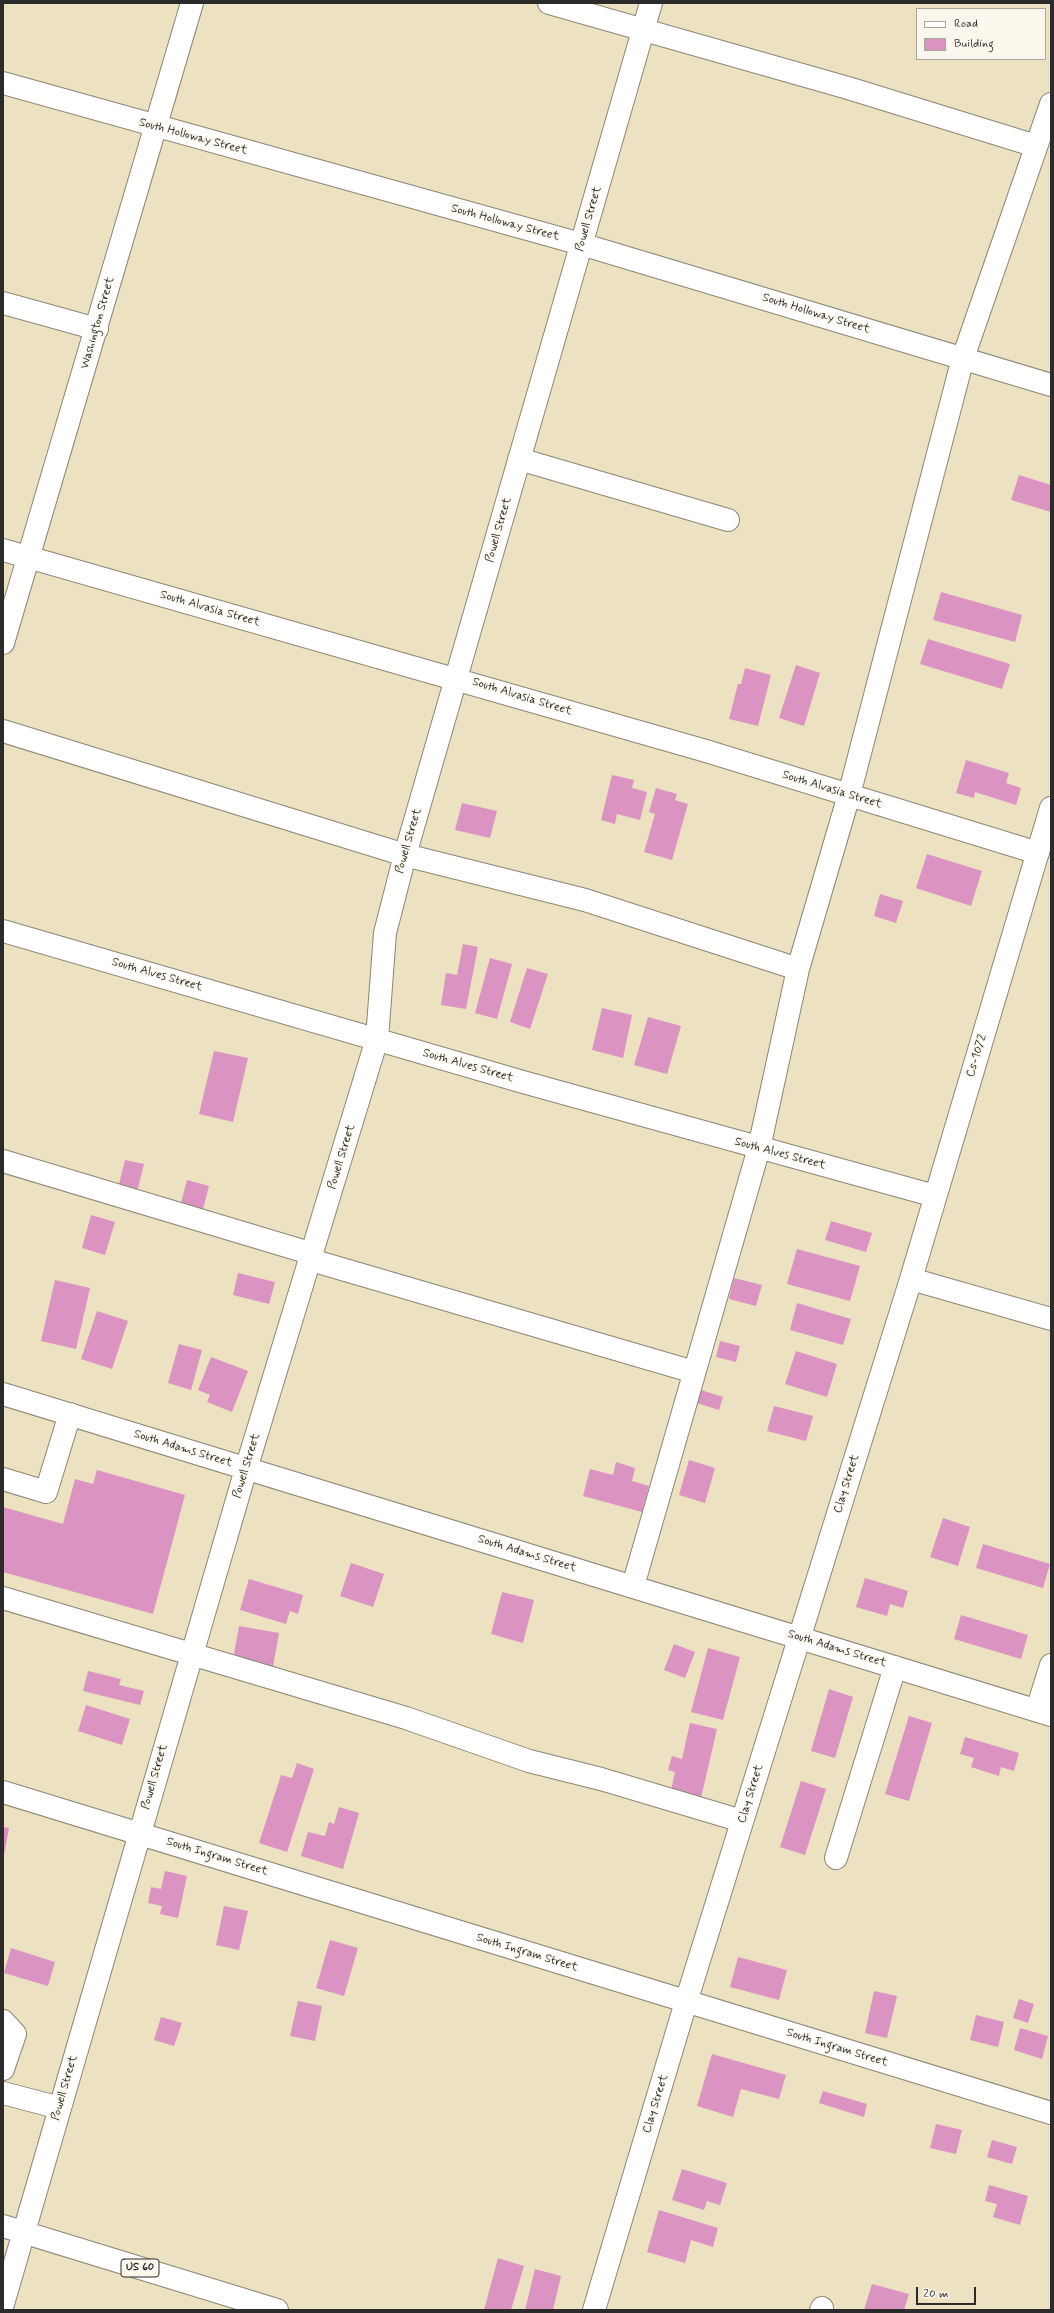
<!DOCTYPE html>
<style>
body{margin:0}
#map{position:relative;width:1054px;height:2313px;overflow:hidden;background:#ece1c0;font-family:Mynerve,sans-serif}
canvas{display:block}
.frame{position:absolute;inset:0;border:4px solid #2b2b2b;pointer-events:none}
.legend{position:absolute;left:916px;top:8px;width:130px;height:52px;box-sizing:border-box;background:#fbf7ec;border:1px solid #a8a59f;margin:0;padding:5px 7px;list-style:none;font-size:12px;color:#2b2b2b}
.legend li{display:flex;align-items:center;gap:8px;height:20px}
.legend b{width:20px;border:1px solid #a8a59f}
.scale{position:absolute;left:916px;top:2287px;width:60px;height:18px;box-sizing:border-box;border:2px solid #2b2b2b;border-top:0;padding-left:5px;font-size:12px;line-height:14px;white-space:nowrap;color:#2b2b2b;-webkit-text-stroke:3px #fbf7ec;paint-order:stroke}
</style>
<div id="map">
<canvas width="1054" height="2313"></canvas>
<div class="frame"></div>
<ul class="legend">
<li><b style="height:5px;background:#fff"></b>Road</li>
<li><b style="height:11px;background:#db94c2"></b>Building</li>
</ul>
<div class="scale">20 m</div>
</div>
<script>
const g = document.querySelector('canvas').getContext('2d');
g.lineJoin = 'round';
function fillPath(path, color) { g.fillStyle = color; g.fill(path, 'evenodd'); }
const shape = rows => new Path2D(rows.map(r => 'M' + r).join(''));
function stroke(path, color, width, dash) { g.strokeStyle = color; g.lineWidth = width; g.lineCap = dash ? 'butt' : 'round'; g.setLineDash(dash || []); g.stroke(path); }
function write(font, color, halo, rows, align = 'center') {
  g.font = font + ' Mynerve,sans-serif'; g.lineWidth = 3; g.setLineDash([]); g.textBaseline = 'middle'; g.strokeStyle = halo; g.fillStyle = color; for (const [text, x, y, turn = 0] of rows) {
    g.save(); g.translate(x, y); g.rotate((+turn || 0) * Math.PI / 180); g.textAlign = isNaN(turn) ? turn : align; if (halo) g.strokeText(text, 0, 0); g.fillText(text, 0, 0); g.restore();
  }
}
fillPath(shape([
 [1019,475,1051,485,1051,512,1011,500],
 [941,592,1022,615,1015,642,933,620],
 [928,639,1010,664,1002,689,920,664],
 [796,665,820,673,804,726,779,718],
 [745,668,771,675,758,726,729,719,738,684,741,684],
 [966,760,1009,773,1006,783,1021,788,1016,805,975,792,974,798,956,793],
 [612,775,634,780,632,788,647,792,640,820,617,814,615,824,601,820],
 [656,788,677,794,675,800,688,804,672,860,644,852,655,814,649,812],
 [462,803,497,811,490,838,455,830],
 [927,854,982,871,971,906,916,888],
 [880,894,903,901,896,923,874,916],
 [463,944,478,947,466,1009,441,1005,446,973,457,975],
 [490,958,512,964,497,1019,475,1013],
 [527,968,548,974,530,1029,510,1022],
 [602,1008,632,1015,623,1058,592,1050],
 [648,1017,681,1026,667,1074,634,1065],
 [214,1051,248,1058,233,1122,199,1114],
 [125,1160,144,1164,136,1196,117,1192],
 [187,1180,209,1186,201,1217,179,1210],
 [91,1215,115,1222,105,1255,82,1248],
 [831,1221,872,1233,866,1252,825,1240],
 [797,1249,860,1266,850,1301,787,1284],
 [238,1273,275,1282,269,1304,233,1295],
 [734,1278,762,1285,756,1306,729,1299],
 [55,1280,90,1288,76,1349,41,1341],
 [797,1303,851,1319,843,1345,790,1330],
 [97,1311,128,1321,112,1369,81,1359],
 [720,1341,740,1346,736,1362,716,1357],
 [179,1344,202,1350,191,1390,168,1383],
 [796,1351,837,1364,827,1397,785,1384],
 [211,1357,248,1371,232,1412,207,1402,210,1395,198,1390],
 [701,1390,723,1397,719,1410,697,1403],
 [774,1406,813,1416,806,1441,767,1431],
 [689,1460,715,1468,705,1503,679,1495],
 [616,1462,635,1468,632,1481,649,1486,642,1512,583,1496,590,1469,613,1475],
 [97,1470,185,1495,153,1614,3,1572,3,1507,63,1524,75,1479,93,1484],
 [943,1518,970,1527,958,1566,930,1557],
 [983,1544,1050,1564,1043,1588,976,1568],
 [351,1563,384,1574,373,1607,340,1596],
 [865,1578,908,1591,903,1608,890,1604,887,1616,856,1607],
 [249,1579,303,1595,298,1614,290,1611,286,1624,240,1610],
 [502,1592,534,1600,523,1643,491,1634],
 [961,1615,1028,1635,1021,1659,954,1639],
 [239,1626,279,1633,273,1667,233,1659],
 [674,1644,695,1652,685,1678,664,1670],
 [708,1648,740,1657,723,1720,691,1712],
 [88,1671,121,1679,119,1685,144,1691,140,1705,83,1691],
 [829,1689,853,1697,835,1758,811,1751],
 [86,1705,130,1719,122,1745,78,1731],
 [909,1716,932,1723,909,1801,885,1794],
 [690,1723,717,1729,701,1798,671,1790,675,1772,668,1770,672,1756,682,1759],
 [965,1737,1019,1753,1014,1771,1001,1767,999,1776,971,1767,974,1758,960,1754],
 [297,1763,314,1769,287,1852,259,1843,281,1775,292,1778],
 [801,1781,826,1789,805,1855,780,1847],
 [339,1807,359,1813,343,1869,301,1856,308,1832,325,1836,329,1822,334,1824],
 [3,1827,9,1828,4,1855,3,1855],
 [165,1871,187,1876,178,1918,160,1914,162,1906,148,1903,151,1887,161,1889],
 [224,1906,248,1911,239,1950,216,1945],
 [330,1940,358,1948,344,1996,316,1988],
 [11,1948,55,1962,48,1986,4,1973],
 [738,1957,787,1970,779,2000,730,1987],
 [874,1991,897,1996,887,2038,865,2033],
 [1019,1999,1034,2004,1028,2023,1013,2018],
 [298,2001,322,2006,315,2041,290,2036],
 [976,2015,1004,2022,998,2047,970,2040],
 [161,2017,182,2023,174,2046,154,2040],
 [1020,2028,1048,2036,1042,2059,1014,2050],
 [712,2054,786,2075,779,2099,741,2089,733,2117,697,2106],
 [823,2091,867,2104,864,2117,819,2103],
 [936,2124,962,2130,956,2154,930,2148],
 [992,2140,1017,2147,1012,2164,987,2157],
 [682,2169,727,2183,720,2205,707,2201,704,2210,672,2200],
 [989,2185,1028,2196,1020,2225,993,2217,997,2204,985,2201],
 [659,2210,718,2228,713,2247,691,2240,685,2263,647,2252],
 [498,2258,524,2266,511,2310,484,2310],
 [535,2269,561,2276,553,2310,525,2310],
 [872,2284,909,2294,904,2310,864,2310]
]), '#db94c2');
const minor = shape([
 [549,3,848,88,1036,146],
 [3,83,581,244,1051,385],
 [3,303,97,329],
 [519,459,728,520],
 [3,550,706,751,1038,853],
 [3,643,192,3],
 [3,731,405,855,585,900,798,969],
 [3,931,523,1082,935,1196],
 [3,1161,313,1254],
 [311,1260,694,1372],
 [911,1279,1051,1319],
 [3,1394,1051,1715],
 [3,1479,46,1492,70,1414],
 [633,1586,759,1148,798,969,849,795,963,358,1051,104],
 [3,1598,406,1718,529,1761,601,1779,742,1821],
 [1037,1710,1051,1665],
 [3,1792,1051,2113],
 [836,1858,895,1667],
 [3,2021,15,2034,3,2069],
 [3,2093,60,2108],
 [3,2304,246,1469,377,1039,385,933,405,855,651,3],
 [594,2310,686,2002,911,1279,1051,808],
 [821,2310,822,2308]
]);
const major = shape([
 [3,2226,277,2310]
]);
stroke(minor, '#8c8676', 24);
stroke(major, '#8c8676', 24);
stroke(minor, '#fff', 22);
stroke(major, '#fff', 22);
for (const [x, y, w] of [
 [140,2268,38]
]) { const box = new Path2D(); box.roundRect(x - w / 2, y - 9, w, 18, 3); g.fillStyle = '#fbf7ec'; g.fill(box); stroke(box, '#2b2b2b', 1); }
write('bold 11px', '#2b2b2b', null, [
 ["US 60",140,2268]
]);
write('12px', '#2b2b2b', '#fbf7ec', [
 ["South Holloway Street",193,137,15],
 ["Powell Street",589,219,-74],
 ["South Holloway Street",505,223,15],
 ["South Holloway Street",816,314,17],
 ["Washington Street",98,323,-74],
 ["Powell Street",499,530,-74],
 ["South Alvasia Street",210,609,16],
 ["South Alvasia Street",522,697,17],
 ["South Alvasia Street",832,790,17],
 ["Powell Street",409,841,-74],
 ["South Alves Street",157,975,16],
 ["Cs-1072",977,1056,-73],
 ["South Alves Street",468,1066,16],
 ["South Alves Street",780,1154,15],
 ["Powell Street",342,1157,-73],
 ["South Adams Street",183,1449,17],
 ["Powell Street",247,1466,-73],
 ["Clay Street",847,1484,-73],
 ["South Adams Street",527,1554,17],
 ["South Adams Street",837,1649,17],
 ["Powell Street",155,1777,-74],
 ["Clay Street",751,1794,-73],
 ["South Ingram Street",217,1857,17],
 ["South Ingram Street",527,1953,17],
 ["South Ingram Street",837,2048,17],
 ["Powell Street",65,2088,-74],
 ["Clay Street",656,2104,-73]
]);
</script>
